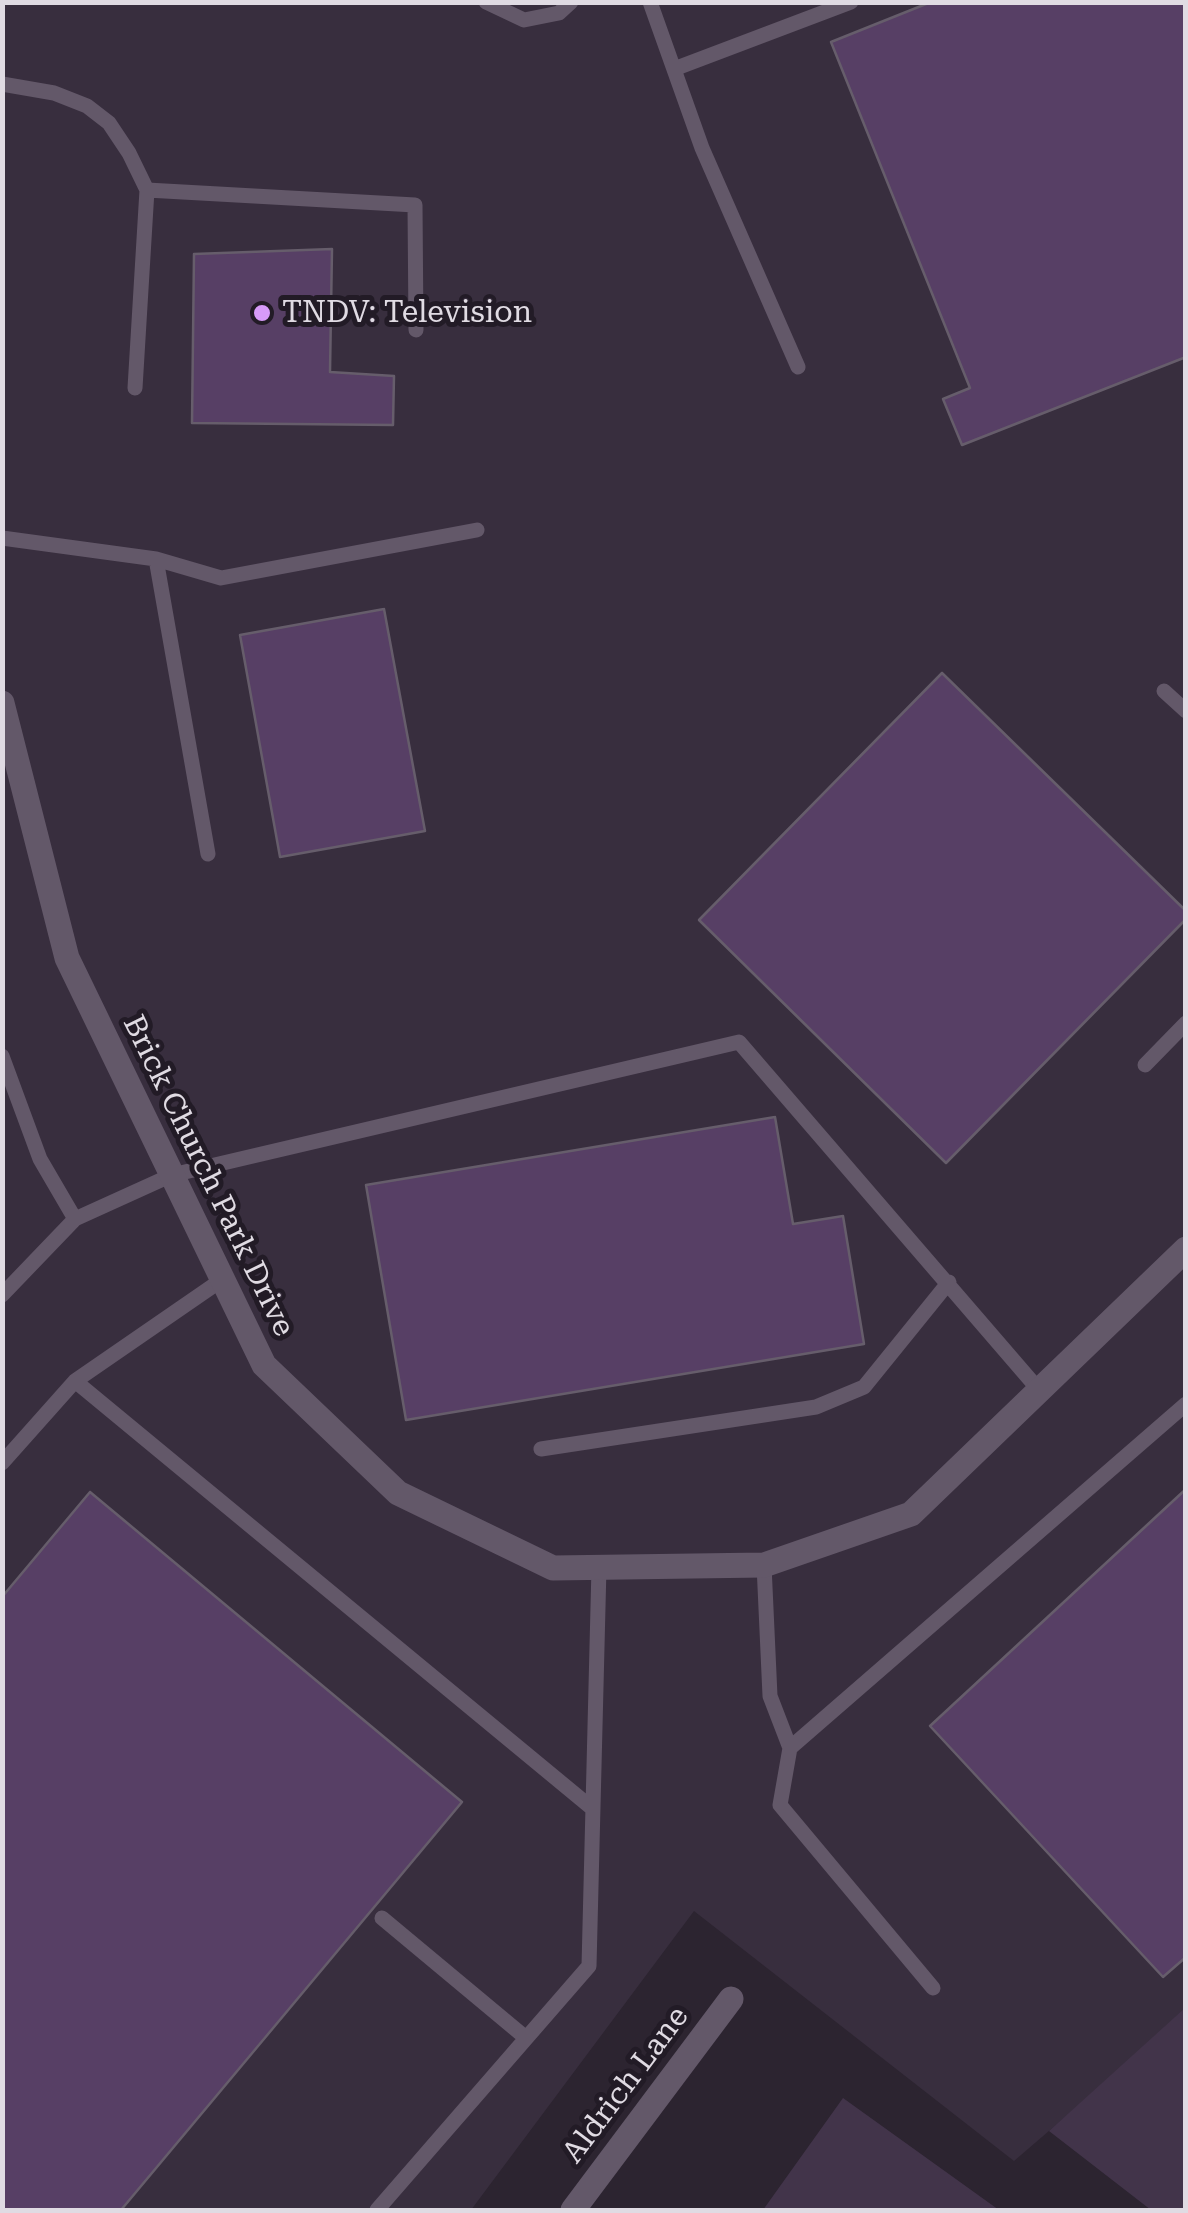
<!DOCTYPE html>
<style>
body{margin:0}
#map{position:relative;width:1188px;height:2213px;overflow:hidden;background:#2c2430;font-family:"Roboto Serif",serif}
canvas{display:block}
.frame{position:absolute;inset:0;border:5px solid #e0dbe3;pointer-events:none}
</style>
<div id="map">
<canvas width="1188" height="2213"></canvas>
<div class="frame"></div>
</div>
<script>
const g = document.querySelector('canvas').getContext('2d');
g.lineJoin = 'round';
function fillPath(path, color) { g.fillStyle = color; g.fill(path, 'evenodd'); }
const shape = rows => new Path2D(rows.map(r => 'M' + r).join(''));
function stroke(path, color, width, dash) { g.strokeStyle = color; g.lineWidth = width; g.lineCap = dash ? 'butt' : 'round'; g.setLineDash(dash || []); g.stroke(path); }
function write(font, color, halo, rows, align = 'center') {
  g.font = font + ' "Roboto Serif",serif'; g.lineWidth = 10; g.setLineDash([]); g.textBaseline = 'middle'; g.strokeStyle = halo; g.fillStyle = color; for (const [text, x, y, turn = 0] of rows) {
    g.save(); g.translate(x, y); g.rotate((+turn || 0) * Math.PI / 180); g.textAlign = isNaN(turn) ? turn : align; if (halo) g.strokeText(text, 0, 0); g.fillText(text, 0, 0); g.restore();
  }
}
fillPath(shape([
 [3,3,1185,3,1185,2014,1014,2161,694,1911,471,2210,3,2210]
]), '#382e3e');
fillPath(shape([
 [1185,2008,1185,2210,1151,2210,1049,2131],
 [843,2098,999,2210,763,2210]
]), '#42344a');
const building = shape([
 [931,2,1186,2,1186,357,962,445,943,399,970,388,831,42,931,2],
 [332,249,330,372,394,376,393,425,192,423,194,254,332,249],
 [384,609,425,831,280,857,240,635,384,609],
 [942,673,1186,911,1186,919,946,1163,699,920,942,673],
 [775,1117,793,1224,843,1216,864,1344,406,1420,366,1185,775,1117],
 [1186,1489,1186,1957,1163,1977,930,1726,1186,1489],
 [90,1492,462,1802,121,2210,2,2210,2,1597,90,1492]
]);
fillPath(building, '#573f65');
stroke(building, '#665d6b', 2.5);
stroke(shape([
 [486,2,524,20,559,13,571,2],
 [650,2,702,148,798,367],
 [674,69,851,2],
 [2,84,54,93,87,106,109,123,129,153,147,190],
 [135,388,147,190,415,205,416,330],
 [2,538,156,559,221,578,477,530],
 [156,559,208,854],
 [1164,691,1186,711],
 [2,1056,40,1159,75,1219],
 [1145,1065,1186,1023],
 [2,1295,75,1219,172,1175,739,1042,1039,1390],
 [75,1381,593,1809],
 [541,1449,816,1407,864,1387,949,1282],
 [2,1463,75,1381,223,1279],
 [764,1565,770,1696,790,1748,780,1805,933,1988],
 [790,1748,1186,1404],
 [382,1918,526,2038],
 [377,2210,589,1966,599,1567]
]), '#635869', 15);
stroke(shape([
 [2,703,67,958,264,1365,398,1493,553,1568,764,1565,911,1514,1186,1249],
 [573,2210,731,1999]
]), '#635869', 25);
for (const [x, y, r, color] of [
 [262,313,10,"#d79bf9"]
]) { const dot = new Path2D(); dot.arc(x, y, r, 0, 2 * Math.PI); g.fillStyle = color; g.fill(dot); stroke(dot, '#221b26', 4); }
write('30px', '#e0dbe3', '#221b26', [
 ["TNDV: Television",282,313]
], 'left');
write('30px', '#e0dbe3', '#221b26', [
 ["Brick Church Park Drive",208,1176,64],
 ["Aldrich Lane",626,2085,-53]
]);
</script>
